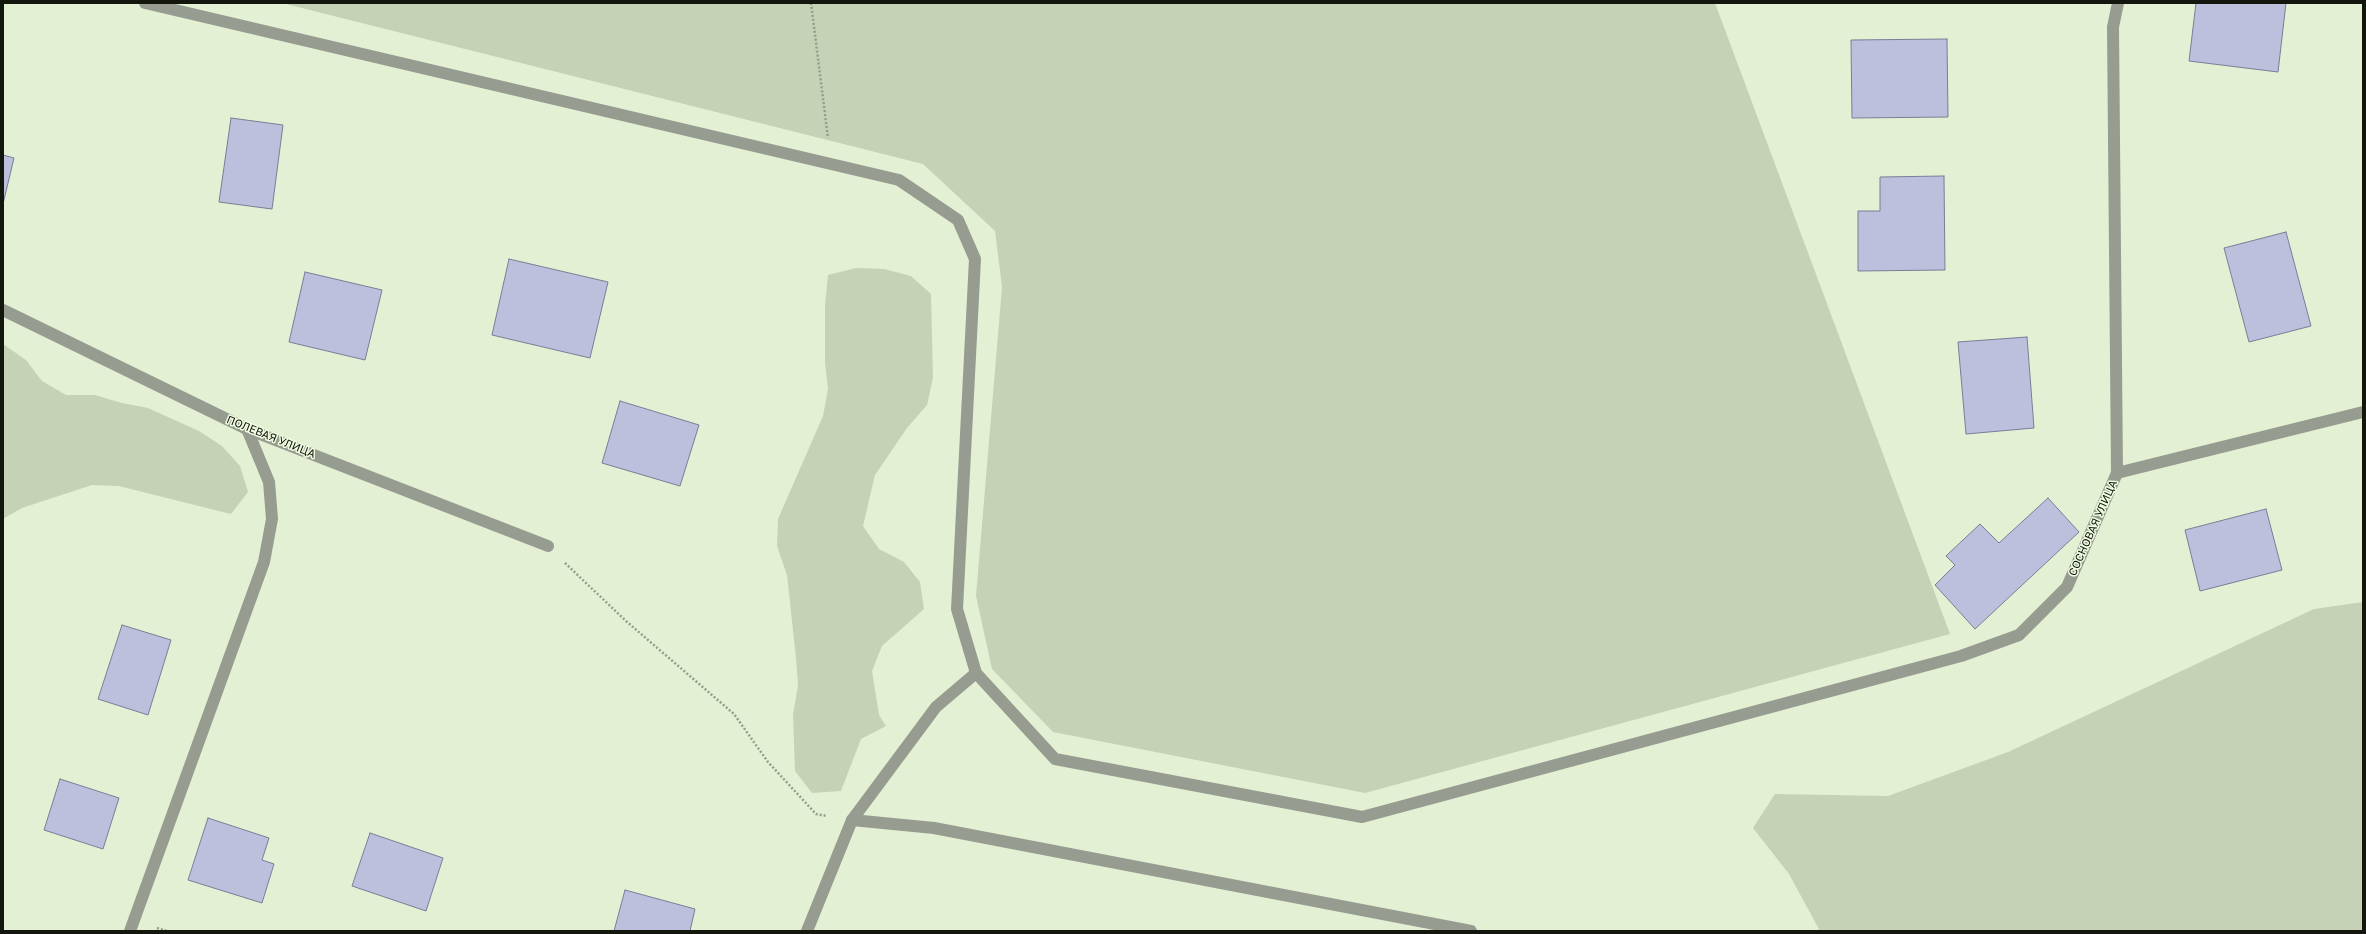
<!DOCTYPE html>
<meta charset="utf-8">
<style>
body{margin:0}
#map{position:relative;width:2366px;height:934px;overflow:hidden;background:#e4f0d3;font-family:"Golos Text",sans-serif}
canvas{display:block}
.frame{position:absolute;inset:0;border:4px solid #12160d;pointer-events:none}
</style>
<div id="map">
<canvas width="2366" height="934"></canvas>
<div class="frame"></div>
</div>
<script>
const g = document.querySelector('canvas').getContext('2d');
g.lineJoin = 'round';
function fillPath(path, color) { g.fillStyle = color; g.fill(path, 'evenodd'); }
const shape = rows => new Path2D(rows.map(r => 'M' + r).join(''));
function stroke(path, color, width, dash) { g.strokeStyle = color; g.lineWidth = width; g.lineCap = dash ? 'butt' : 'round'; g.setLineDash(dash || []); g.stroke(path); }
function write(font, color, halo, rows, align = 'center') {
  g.font = font + ' "Golos Text",sans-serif'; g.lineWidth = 3; g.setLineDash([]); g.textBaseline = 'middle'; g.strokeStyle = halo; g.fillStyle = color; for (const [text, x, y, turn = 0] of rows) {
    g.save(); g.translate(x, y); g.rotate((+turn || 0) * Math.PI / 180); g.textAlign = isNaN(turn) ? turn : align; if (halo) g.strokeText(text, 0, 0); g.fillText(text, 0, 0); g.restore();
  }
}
fillPath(shape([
 [282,3,1715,3,1950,634,1365,793,1053,732,992,669,976,596,1002,287,995,231,923,164],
 [856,268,884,269,911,276,931,294,933,378,927,405,907,428,875,475,863,526,879,549,904,562,920,582,924,609,882,646,872,671,879,715,886,726,861,739,841,791,812,793,795,771,793,715,798,685,796,658,787,575,777,546,778,519,823,416,828,389,825,362,825,305,828,275],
 [3,344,26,360,42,381,66,395,95,395,122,403,148,408,199,431,222,446,240,466,248,492,231,514,119,486,92,485,22,508,3,519],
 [2363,602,2363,931,1820,931,1789,874,1753,828,1775,794,1888,796,2008,752,2314,609]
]), '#c6d2b5');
const building = shape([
 [2196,3,2286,3,2278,72,2189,61,2196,3],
 [1947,39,1948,117,1852,118,1851,40,1947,39],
 [231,118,283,125,272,209,219,202,231,118],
 [3,155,14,158,3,204,3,155],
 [1944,176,1945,270,1858,271,1858,211,1880,211,1880,177,1944,176],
 [2286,232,2311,326,2249,342,2224,248,2286,232],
 [509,259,608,282,590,358,492,335,509,259],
 [305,272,382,290,365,360,289,342,305,272],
 [2027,337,2034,428,1966,434,1958,342,2027,337],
 [620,401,699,425,680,486,602,463,620,401],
 [2048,498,2079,532,1975,629,1935,585,1955,565,1946,556,1980,524,1999,543,2048,498],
 [2266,509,2282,570,2200,591,2185,530,2266,509],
 [122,625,171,640,148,715,98,699,122,625],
 [60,779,119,798,103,849,44,830,60,779],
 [208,818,269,838,262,860,274,864,262,903,188,880,208,818],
 [370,833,443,858,426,911,352,886,370,833],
 [625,890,695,909,690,931,614,931,625,890]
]);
fillPath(building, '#bdc0dc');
stroke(building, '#7a7c96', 1);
stroke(shape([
 [811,3,828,138],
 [565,563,626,621,734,714,768,762,816,814,827,816],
 [157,928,167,931]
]), '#949d88', 2.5, [2, 2]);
stroke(shape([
 [2117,473,2113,27,2118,3],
 [852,820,934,828,1471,931],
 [130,931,264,562,272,519,269,482,247,429]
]), '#979c91', 12);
stroke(shape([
 [145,3,899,180,958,220,975,259,957,609,976,673,1055,759,1362,817,1961,656,2019,635,2067,587,2117,473,2363,412],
 [3,310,247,429,548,546],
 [807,931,852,820,936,707,976,673]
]), '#979c91', 12);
write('11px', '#12160d', '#f1fde1', [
 ["ПОЛЕВАЯ УЛИЦА",271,437,22],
 ["СОСНОВАЯ УЛИЦА",2093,528,-66]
]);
</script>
